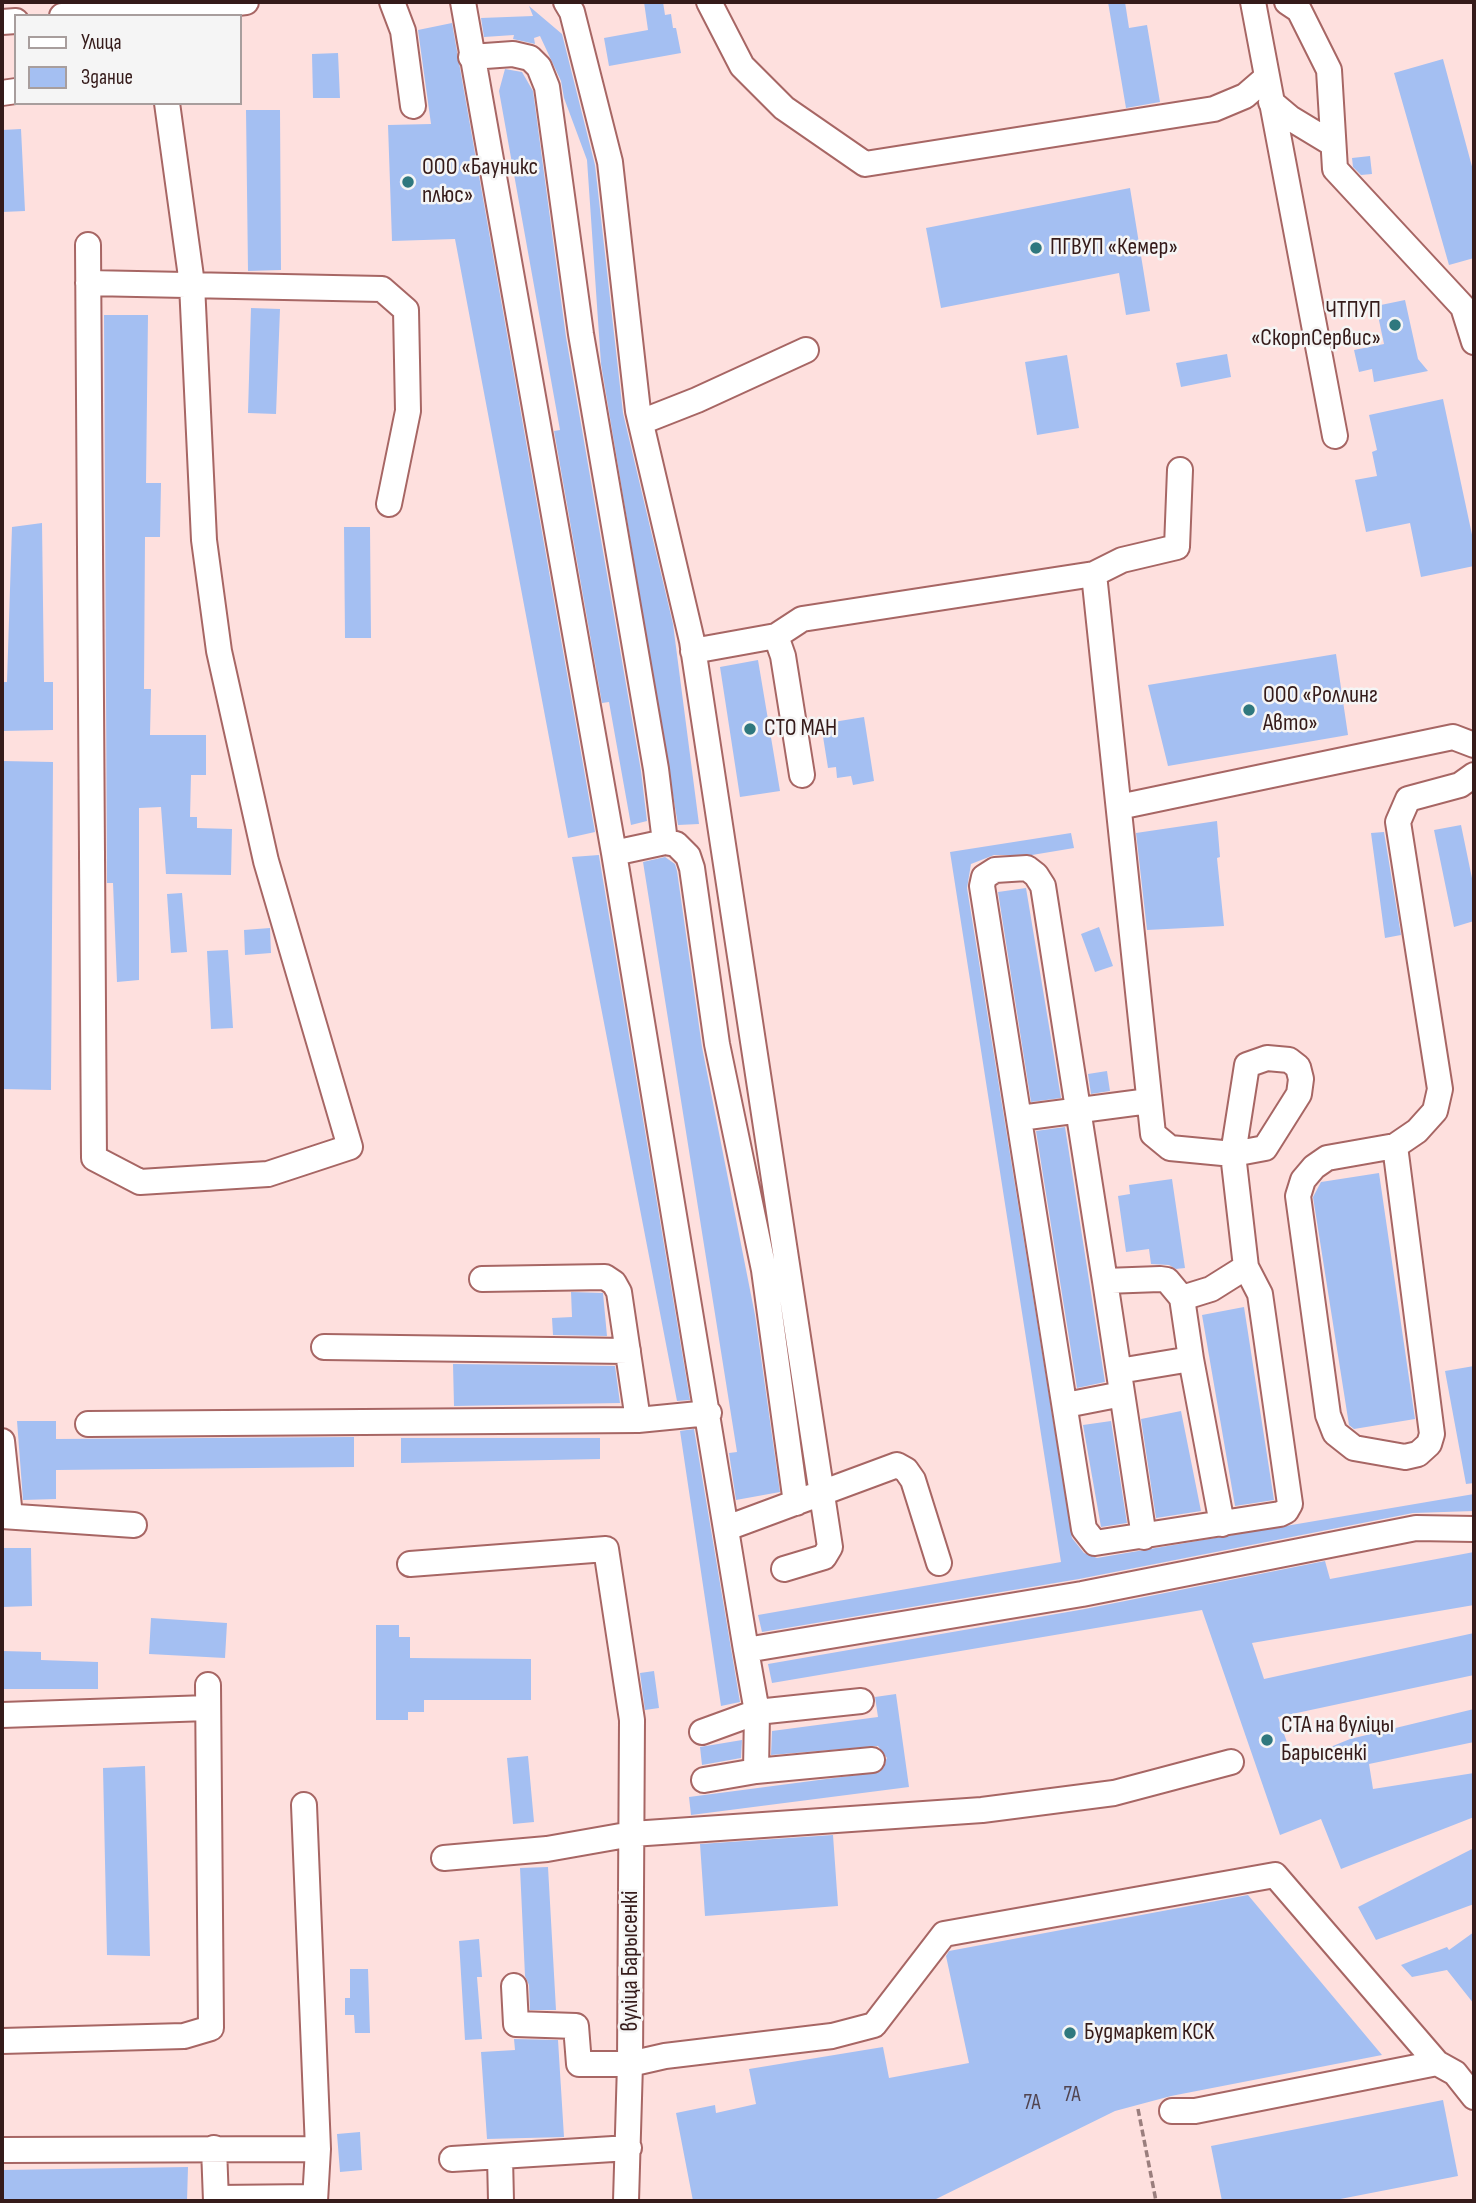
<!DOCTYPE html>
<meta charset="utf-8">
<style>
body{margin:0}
#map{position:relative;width:1476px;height:2203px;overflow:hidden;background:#fee0de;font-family:"Sofia Sans Condensed",sans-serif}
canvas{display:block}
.frame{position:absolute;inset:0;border:4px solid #351b1a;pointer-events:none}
.legend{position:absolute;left:14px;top:14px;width:228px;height:91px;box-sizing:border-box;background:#f5f5f5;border:2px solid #a89e9d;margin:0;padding:9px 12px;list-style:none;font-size:21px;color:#351b1a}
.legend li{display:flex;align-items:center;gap:14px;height:35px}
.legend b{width:35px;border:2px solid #a89e9d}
</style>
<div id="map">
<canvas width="1476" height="2203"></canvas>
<div class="frame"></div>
<ul class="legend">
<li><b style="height:9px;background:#fff"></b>Улица</li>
<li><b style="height:19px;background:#a4bff2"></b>Здание</li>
</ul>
</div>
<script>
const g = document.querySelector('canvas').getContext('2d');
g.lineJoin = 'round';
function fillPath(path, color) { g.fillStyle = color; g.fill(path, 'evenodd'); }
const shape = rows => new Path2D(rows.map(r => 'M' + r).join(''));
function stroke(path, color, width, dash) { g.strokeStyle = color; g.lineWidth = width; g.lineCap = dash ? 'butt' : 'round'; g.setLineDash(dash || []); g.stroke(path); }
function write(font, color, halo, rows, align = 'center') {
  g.font = font + ' "Sofia Sans Condensed",sans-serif'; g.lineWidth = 5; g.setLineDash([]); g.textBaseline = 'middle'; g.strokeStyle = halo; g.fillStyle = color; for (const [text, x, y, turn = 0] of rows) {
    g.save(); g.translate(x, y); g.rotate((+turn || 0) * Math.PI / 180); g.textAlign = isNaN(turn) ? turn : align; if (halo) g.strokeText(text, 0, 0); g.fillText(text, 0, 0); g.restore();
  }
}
fillPath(shape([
 [644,2,663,2,665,15,671,14,673,28,676,28,681,53,609,66,604,38,648,30],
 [1108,2,1125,2,1129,28,1147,25,1160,102,1126,108],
 [529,6,562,34,595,165,623,413,673,624,699,824,678,825,601,364,587,160,564,98,561,81,540,36,534,38,535,44,513,39,514,35,484,37,481,18,533,16],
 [452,23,595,832,568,838,455,239,392,241,388,125,431,124,418,30],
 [338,53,340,98,313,98,312,54],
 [1443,59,1474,174,1474,258,1449,265,1394,73],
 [505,69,522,72,533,91,566,337,641,771,647,821,631,825,609,702,602,703,554,431,560,430,499,91],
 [246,110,280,110,281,270,248,271],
 [21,129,25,211,2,212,2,130],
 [1370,156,1372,174,1361,175,1353,167,1352,158],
 [1130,188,1150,311,1126,315,1119,273,941,308,926,228],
 [1405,300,1418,359,1428,371,1374,382,1372,369,1359,372,1354,350,1384,344,1376,306],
 [251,308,280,309,276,414,248,413],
 [104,315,148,315,146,483,161,483,160,537,145,537,144,689,151,689,150,735,206,735,206,775,191,775,190,817,197,817,197,828,232,829,231,875,166,874,161,807,139,808,139,980,117,982,113,883,107,883],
 [1227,354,1231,377,1181,387,1176,363],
 [1067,355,1079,428,1037,435,1025,362],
 [1443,399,1474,544,1474,566,1421,577,1410,523,1366,532,1355,480,1377,476,1372,452,1377,450,1369,415],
 [42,523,44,682,53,682,53,730,2,731,2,682,7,682,12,527],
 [344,527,370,527,371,638,345,638],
 [1336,654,1348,735,1168,766,1148,685],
 [758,660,780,791,740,797,720,667],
 [864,717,874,781,853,785,851,776,837,778,836,767,828,768,821,724],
 [2,761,53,762,51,1090,2,1089],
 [1217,821,1220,857,1217,858,1224,926,1147,930,1136,833],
 [1461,825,1474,888,1474,921,1454,927,1434,830],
 [1384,832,1401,935,1385,938,1371,833],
 [1071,833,1074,848,1032,855,994,855,971,864,967,888,1072,1538,1084,1553,1097,1558,1474,1494,1474,1511,1413,1513,1079,1579,762,1632,758,1615,1061,1562,950,852],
 [599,855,599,856,690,1400,677,1401,572,857],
 [665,857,675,864,677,871,702,1047,755,1315,780,1492,736,1500,729,1453,737,1452,643,862],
 [1026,888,1061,1098,1031,1102,998,892],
 [182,893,187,952,171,953,167,894],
 [1099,927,1113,966,1095,972,1081,934],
 [270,928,271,953,245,955,244,930],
 [228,950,233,1028,211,1029,207,951],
 [1107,1071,1110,1091,1091,1094,1088,1074],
 [1065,1127,1105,1382,1077,1388,1036,1131],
 [1379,1173,1415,1419,1354,1429,1349,1425,1313,1197,1321,1182],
 [1172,1179,1185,1268,1176,1269,1169,1265,1151,1264,1149,1249,1126,1252,1118,1196,1130,1194,1129,1185],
 [571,1292,603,1293,607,1336,553,1335,552,1318,572,1317],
 [1244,1307,1274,1500,1235,1506,1202,1315],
 [453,1364,615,1366,620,1403,454,1406],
 [1474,1366,1474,1483,1466,1484,1445,1371],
 [1181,1411,1201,1511,1156,1518,1141,1419],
 [17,1421,56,1421,56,1439,354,1437,354,1467,56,1470,56,1499,23,1500],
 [1111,1421,1127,1523,1101,1527,1083,1425],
 [694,1429,740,1702,721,1706,680,1431],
 [401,1438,600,1438,600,1459,401,1463],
 [2,1548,31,1548,32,1606,2,1607],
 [1474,1552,1474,1605,1252,1643,1264,1679,1474,1633,1474,1675,1278,1717,1294,1762,1350,1739,1474,1709,1474,1742,1369,1764,1373,1789,1474,1773,1474,1817,1341,1869,1321,1819,1280,1835,1202,1610,772,1683,768,1664,1085,1609,1325,1561,1330,1579],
 [151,1618,227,1623,225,1658,149,1654],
 [376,1625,399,1625,399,1637,410,1637,410,1658,531,1659,531,1700,424,1700,424,1712,408,1712,408,1720,376,1720],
 [2,1651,41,1652,41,1660,98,1662,98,1689,2,1689],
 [654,1671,659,1708,645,1710,640,1673],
 [896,1694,909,1787,691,1815,689,1797,880,1772,887,1758,878,1746,771,1755,772,1731,878,1717,875,1697],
 [742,1740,741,1758,702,1765,700,1747],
 [528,1756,534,1822,513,1824,507,1758],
 [145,1766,150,1956,107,1955,103,1768],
 [833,1835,838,1906,705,1916,700,1844],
 [1474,1848,1474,1904,1376,1940,1358,1907],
 [548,1867,556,2010,530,2010,529,1985,525,1976,520,1868],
 [1248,1895,1382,2055,1171,2096,1115,2111,932,2201,693,2201,676,2113,715,2105,716,2113,756,2104,749,2069,883,2047,889,2078,969,2063,946,1956,949,1951],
 [1474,1932,1474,2004,1447,1970,1412,1977,1401,1965,1447,1947,1449,1950],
 [479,1939,482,1977,477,1977,482,2039,465,2040,459,1941],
 [350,1969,368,1969,370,2033,355,2033,354,2015,345,2015,345,1998,350,1998],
 [514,2039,558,2040,564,2137,487,2139,481,2052,515,2050],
 [1443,2100,1458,2176,1330,2201,1222,2201,1211,2146],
 [360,2132,362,2170,340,2172,337,2134],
 [188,2167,187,2201,2,2201,2,2170]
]), '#a4bff2');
const minor = shape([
 [392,2,403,31,413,106],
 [463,2,614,853,746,1650,1082,1594,1416,1528,1474,1529],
 [566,2,572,12,610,162,638,411,692,641,830,1547,824,1557,784,1569],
 [709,2,742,66,784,108,865,164,1214,109,1245,96,1267,77],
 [1253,2,1335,436],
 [1287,2,1299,10,1329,70,1335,169,1463,307,1474,342],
 [62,16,158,12,246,2],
 [2,22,16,21],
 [471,57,513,54,530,58,539,67,547,87,581,334,656,769,665,842],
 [2,93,16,91],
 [1271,102,1290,118,1333,144],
 [88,245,94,1158,140,1182,268,1174,350,1147,266,861,219,651,204,540,192,284,167,103],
 [88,283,382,289,406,310,408,411,389,504],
 [641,422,697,400,806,350],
 [1094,574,1153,1134,1170,1148,1233,1154,1246,1267,1260,1294,1290,1504,1286,1511,1280,1514,1095,1543,1084,1529,982,886,984,877,995,870,1027,868,1036,875,1043,886,1105,1281,1160,1279,1167,1280,1182,1298,1211,1289,1246,1267],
 [776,636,802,619,1094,574,1122,560,1177,547,1180,470],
 [693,651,776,636,783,656,802,775],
 [1119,807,1453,737,1474,745],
 [614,853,665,842,676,844,688,856,692,868,717,1044,764,1270,796,1503],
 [1267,1058,1289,1060,1298,1067,1301,1079,1299,1094,1265,1148,1233,1154,1247,1065,1267,1058],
 [1020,1118,1149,1101],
 [1395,1146,1432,1434,1429,1444,1418,1454,1405,1457,1354,1448,1335,1433,1328,1415,1298,1196,1303,1180,1314,1167,1327,1158,1395,1146,1417,1131,1435,1111,1440,1089,1398,822,1408,799,1460,785,1474,775],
 [482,1279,605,1277,614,1283,619,1292,638,1420],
 [1105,1281,1144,1537],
 [1182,1298,1191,1359],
 [324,1347,628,1351],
 [1119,1371,1191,1359,1222,1524],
 [1066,1405,1122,1394],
 [88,1424,638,1420,709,1413],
 [2,1441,10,1516],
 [2,1516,134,1525],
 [727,1528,897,1465,906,1470,913,1480,939,1563],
 [410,1564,606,1549,632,1720,630,2064,626,2201],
 [746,1650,757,1712,756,1771],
 [2,1715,208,1708],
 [702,1732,757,1712,861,1701],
 [704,1780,756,1771,872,1760],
 [304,1805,318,2149,315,2201],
 [444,1858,547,1849,632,1834,982,1810,1114,1793,1231,1762],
 [514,1986,516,2024,576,2026,579,2064,630,2064,665,2056,832,2036,874,2025,944,1934,1275,1875,1437,2063],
 [2,2041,184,2036,211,2028,208,1685],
 [1172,2111,1195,2111,1437,2063,1455,2073,1474,2097],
 [214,2148,216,2201],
 [2,2150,318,2149],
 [500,2157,501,2201],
 [452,2159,629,2148],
 [216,2198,315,2197]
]);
stroke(minor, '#a76664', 28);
stroke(shape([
 [1138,2109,1156,2201]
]), '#9a7e7d', 3.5, [7, 3.5]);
stroke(minor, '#fff', 24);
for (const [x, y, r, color] of [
 [408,182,7,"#2f787e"],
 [1036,248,7,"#2f787e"],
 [1395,325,7,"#2f787e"],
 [1249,710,7,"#2f787e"],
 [750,729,7,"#2f787e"],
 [1267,1740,7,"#2f787e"],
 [1070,2033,7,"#2f787e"]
]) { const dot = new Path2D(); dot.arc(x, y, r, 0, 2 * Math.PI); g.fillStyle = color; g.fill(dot); stroke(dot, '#f5f5f5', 2.5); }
write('21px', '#514450', null, [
 ["7А",1072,2096],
 ["7А",1032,2104]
]);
write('24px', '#351b1a', '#f5f5f5', [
 ["ООО «Бауникс",422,168],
 ["плюс»",422,196],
 ["ПГВУП «Кемер»",1050,248],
 ["ЧТПУП",1381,311,"right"],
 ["«СкорпСервис»",1381,339,"right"],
 ["ООО «Роллинг",1263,696],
 ["Авто»",1263,724],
 ["СТО МАН",764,729],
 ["СТА на вуліцы",1281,1726],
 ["Барысенкі",1281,1754],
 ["Будмаркет КСК",1084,2033]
], 'left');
write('24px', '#351b1a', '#f5f5f5', [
 ["вуліца Барысенкі",631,1961,-90]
]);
</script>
